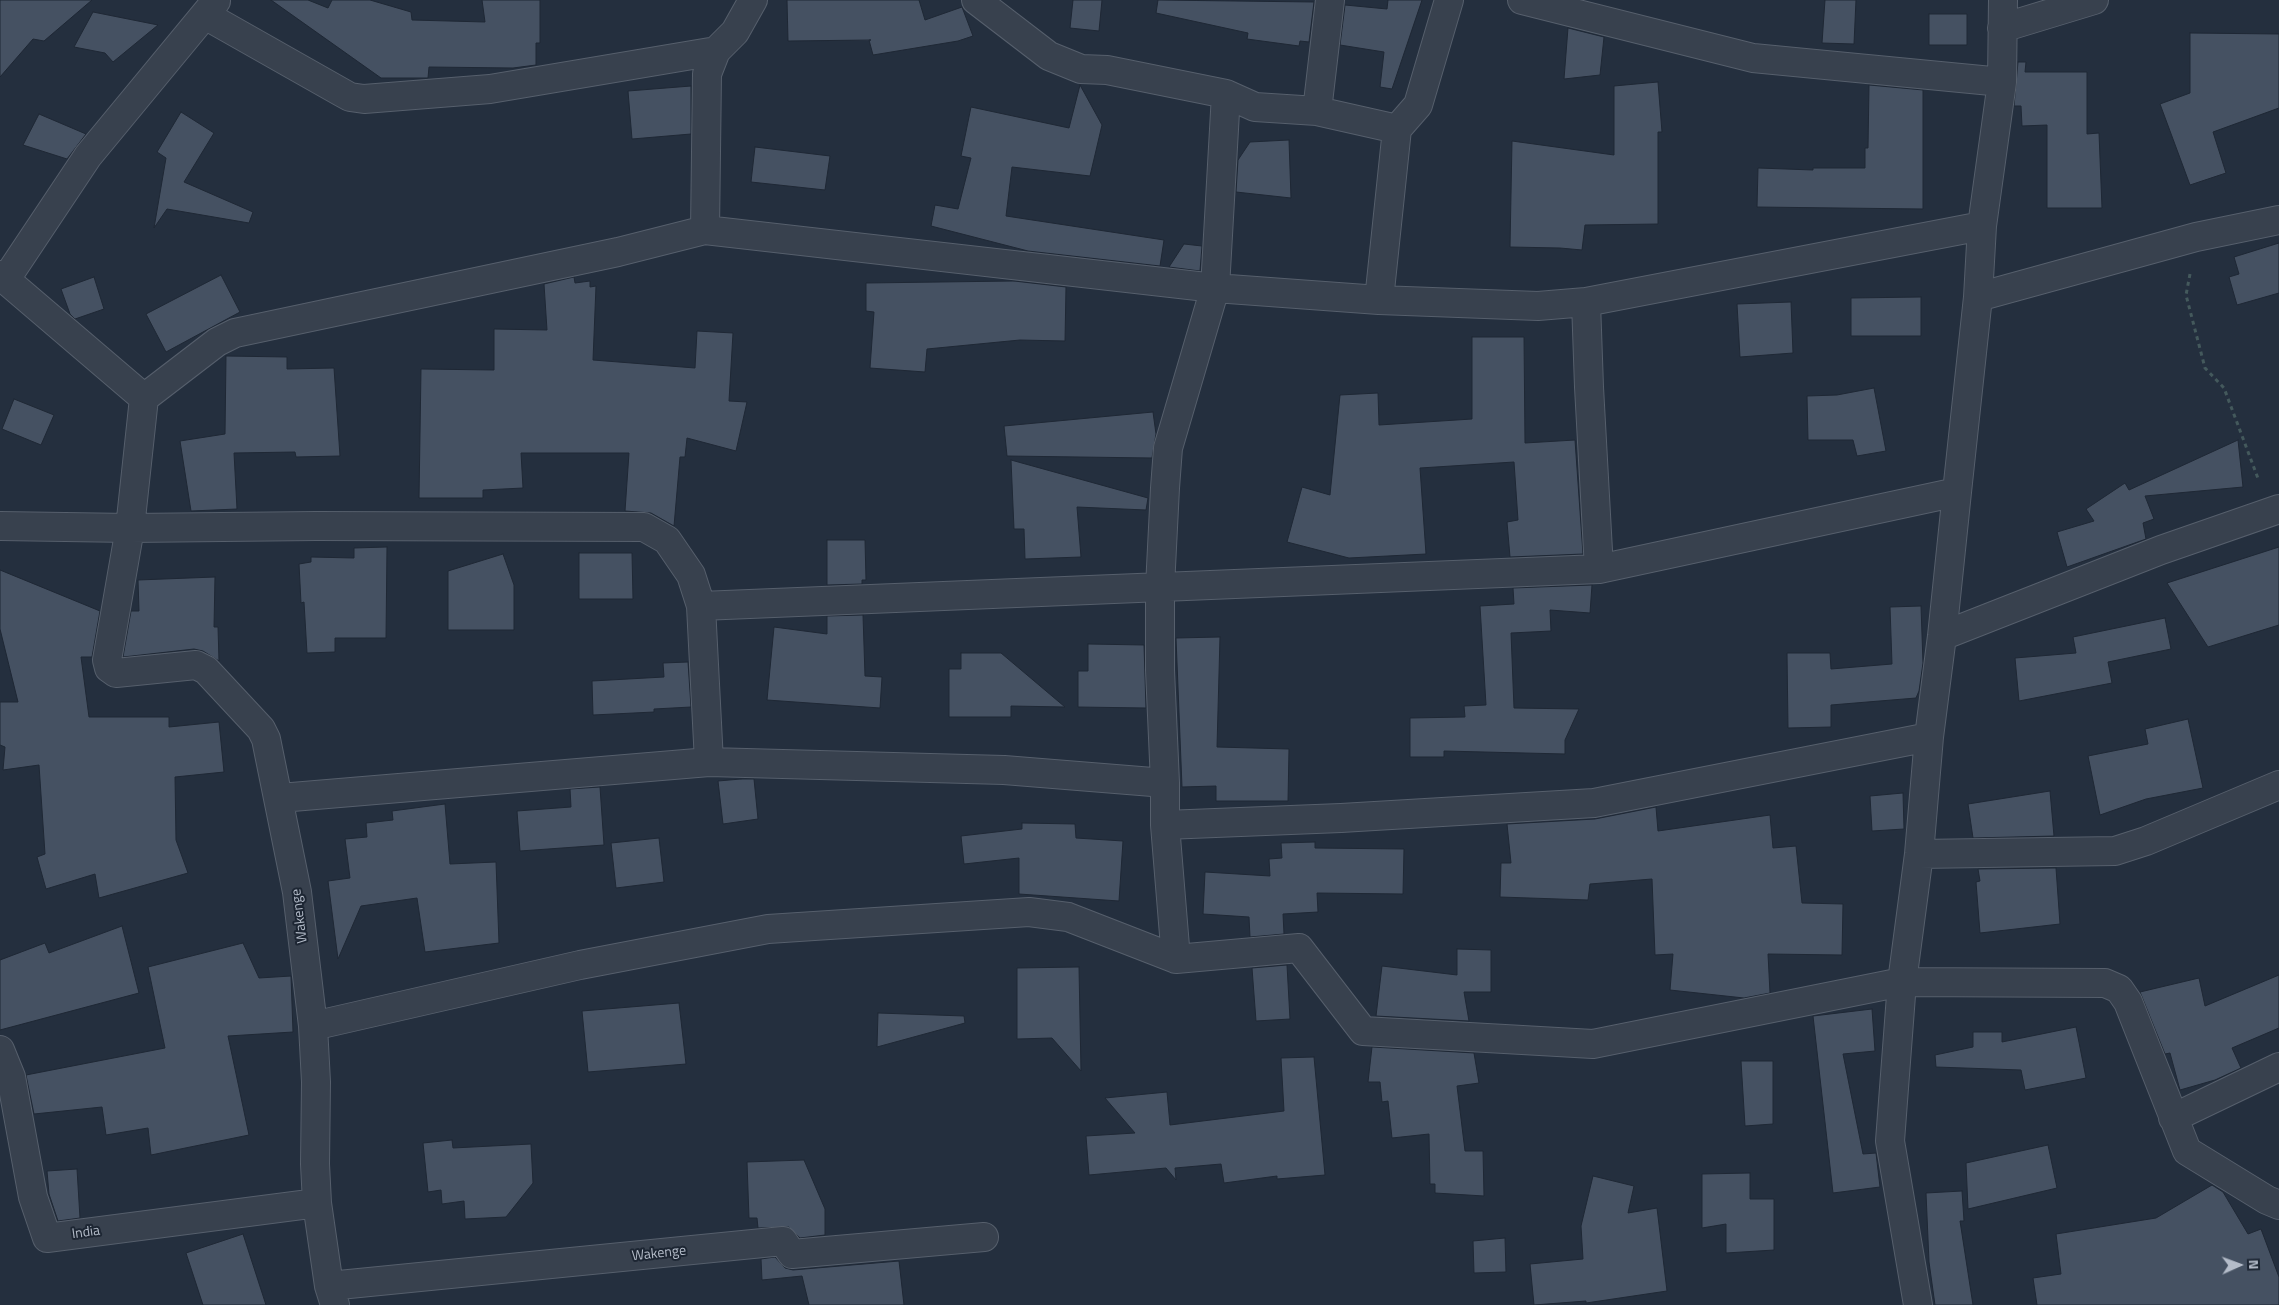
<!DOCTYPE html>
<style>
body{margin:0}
#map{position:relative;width:2279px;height:1305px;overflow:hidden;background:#242f3e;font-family:"Titillium Web",sans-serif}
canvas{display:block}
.north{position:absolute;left:2214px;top:1240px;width:50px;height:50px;-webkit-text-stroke:4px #1d2633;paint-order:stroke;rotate:88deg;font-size:14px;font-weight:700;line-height:20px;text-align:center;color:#b4bcc9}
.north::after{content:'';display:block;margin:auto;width:18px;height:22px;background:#b4bcc9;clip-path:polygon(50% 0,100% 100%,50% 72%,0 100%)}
</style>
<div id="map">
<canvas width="2279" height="1305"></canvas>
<div class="north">N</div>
</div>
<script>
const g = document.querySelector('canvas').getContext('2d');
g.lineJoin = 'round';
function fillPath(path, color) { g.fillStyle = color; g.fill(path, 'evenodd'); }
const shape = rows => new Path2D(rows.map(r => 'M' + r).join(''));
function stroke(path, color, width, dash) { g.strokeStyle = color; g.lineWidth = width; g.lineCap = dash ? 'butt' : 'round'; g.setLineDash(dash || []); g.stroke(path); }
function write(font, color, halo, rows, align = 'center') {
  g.font = font + ' "Titillium Web",sans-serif'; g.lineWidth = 4; g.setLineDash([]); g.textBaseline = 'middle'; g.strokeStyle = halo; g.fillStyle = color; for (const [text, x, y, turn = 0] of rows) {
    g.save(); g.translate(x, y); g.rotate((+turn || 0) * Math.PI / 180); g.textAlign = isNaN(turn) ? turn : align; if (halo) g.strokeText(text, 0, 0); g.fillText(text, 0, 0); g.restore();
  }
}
const building = shape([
 [0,0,92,0,44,41,33,39,0,77,0,0],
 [271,0,308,0,328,8,332,0,370,0,411,12,412,20,485,22,482,0,540,0,540,43,536,43,536,65,513,68,429,67,428,78,381,78,271,0],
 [787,0,919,0,925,20,962,7,973,36,958,41,873,55,869,40,871,40,788,41,787,0],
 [1073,0,1102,0,1099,31,1070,28,1073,0],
 [1158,0,1314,2,1309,42,1300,41,1299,46,1247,39,1248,33,1156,13,1158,0],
 [1388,0,1422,0,1392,89,1380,87,1384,52,1340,45,1345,5,1387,9,1388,0],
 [1825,0,1856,0,1854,44,1822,43,1825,0],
 [93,12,158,25,113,62,105,53,74,47,93,12],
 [1929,14,1967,14,1967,45,1929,45,1929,14],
 [1568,28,1604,37,1600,75,1564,79,1568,28],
 [2190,33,2279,34,2279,108,2213,132,2226,173,2190,185,2160,104,2190,93,2190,33],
 [2018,62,2026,62,2025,72,2087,72,2087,134,2099,133,2102,208,2047,208,2047,125,2022,126,2021,106,2014,106,2018,62],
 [1658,82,1662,132,1658,132,1658,224,1585,225,1582,250,1560,248,1510,247,1512,141,1614,155,1614,86,1658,82],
 [1080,85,1102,125,1090,176,1012,167,1006,216,1164,240,1160,266,1028,251,931,226,935,205,958,209,971,158,961,156,971,107,1069,128,1080,85],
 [1869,85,1923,90,1923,209,1757,207,1758,168,1813,170,1813,168,1865,168,1865,148,1868,148,1869,85],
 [691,86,691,134,632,139,628,91,691,86],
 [181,112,214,133,184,182,253,212,249,223,167,209,154,228,166,158,157,152,181,112],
 [39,114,86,134,67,159,23,145,39,114],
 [1289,140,1291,198,1236,192,1238,160,1250,142,1289,140],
 [755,147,830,156,825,190,751,182,755,147],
 [2279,243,2279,293,2237,305,2229,277,2239,274,2234,257,2279,243],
 [1184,244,1202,246,1200,271,1169,267,1184,244],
 [221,275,240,312,166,352,146,314,221,275],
 [94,277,104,309,75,319,70,314,61,289,94,277],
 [574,277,575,283,590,281,590,287,596,286,593,360,695,368,697,331,733,333,729,401,747,402,736,451,687,438,685,457,680,457,674,526,651,513,625,511,629,453,521,453,523,488,483,490,483,498,419,498,421,369,494,370,494,329,547,330,544,284,574,277],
 [1014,281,1066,287,1065,341,1020,340,927,349,925,372,870,368,874,312,866,311,866,283,1014,281],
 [1921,297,1921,336,1851,336,1851,298,1921,297],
 [1791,302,1793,353,1740,357,1737,304,1791,302],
 [1472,337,1524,337,1525,443,1575,440,1583,554,1510,557,1507,522,1518,520,1514,462,1420,468,1426,554,1349,558,1287,542,1302,487,1330,495,1340,395,1378,393,1379,425,1472,419,1472,337],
 [226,356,287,357,287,369,334,368,340,456,296,457,295,452,234,453,237,509,191,511,180,441,225,434,226,356],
 [1874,388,1886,451,1857,456,1853,440,1808,440,1807,396,1837,395,1874,388],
 [14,399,54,415,41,445,2,429,14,399],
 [1153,412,1156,434,1152,458,1007,456,1004,426,1153,412],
 [2238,440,2243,487,2145,496,2154,519,2143,523,2146,539,2067,567,2057,532,2094,521,2086,509,2125,483,2129,490,2238,440],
 [1011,460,1148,498,1146,510,1077,507,1081,557,1025,559,1024,529,1014,529,1011,460],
 [827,540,865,540,866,580,862,580,862,584,827,585,827,540],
 [387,547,386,638,335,638,335,652,307,653,304,602,301,603,299,564,311,562,311,557,354,558,354,548,387,547],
 [2279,547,2279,625,2208,647,2167,583,2279,547],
 [579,553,632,553,633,599,579,599,579,553],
 [503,554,514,585,514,630,448,630,448,571,503,554],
 [0,570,100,611,92,657,81,657,89,717,169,717,169,727,219,722,224,772,175,777,176,840,188,873,99,898,95,874,46,889,37,857,45,854,39,765,3,770,5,747,0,745,0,702,18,702,0,629,0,570],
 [215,577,214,627,218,627,219,661,203,651,194,649,123,657,131,611,139,611,138,580,215,577],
 [1592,585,1590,613,1550,610,1551,631,1511,633,1514,708,1579,709,1565,740,1565,754,1444,751,1444,757,1410,757,1410,718,1465,717,1464,706,1486,705,1480,606,1514,604,1513,588,1592,585],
 [1921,606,1923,663,1919,691,1916,698,1831,705,1831,727,1788,728,1787,653,1830,653,1831,669,1892,664,1890,607,1921,606],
 [863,615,865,676,882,677,880,708,767,700,774,627,827,634,827,616,863,615],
 [2165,618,2171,649,2108,662,2112,683,2019,701,2015,658,2076,653,2073,637,2165,618],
 [1220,637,1217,747,1289,749,1288,801,1216,801,1216,786,1182,787,1176,638,1220,637],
 [1088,644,1144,645,1146,708,1078,707,1078,671,1088,671,1088,644],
 [961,653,1001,653,1065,707,1011,706,1011,717,949,717,949,669,961,669,961,653],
 [688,662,691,707,654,709,654,712,593,715,592,681,664,677,663,663,688,662],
 [2188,719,2203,788,2146,799,2100,815,2088,756,2148,744,2145,729,2188,719],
 [741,779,754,779,758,819,723,824,718,781,741,779],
 [600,787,604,845,520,851,517,811,571,807,570,789,600,787],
 [2050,791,2054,836,1973,838,1968,804,2050,791],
 [1903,793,1904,829,1872,831,1870,796,1903,793],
 [445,804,450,864,496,862,499,943,425,952,417,898,361,906,338,959,328,881,350,878,345,839,367,837,366,823,393,820,392,811,445,804],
 [1656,807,1658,831,1770,815,1773,848,1796,846,1802,903,1843,904,1842,955,1768,954,1770,993,1744,998,1670,990,1673,954,1655,955,1652,879,1590,884,1588,900,1500,897,1501,863,1511,863,1507,824,1595,819,1656,807],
 [1022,823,1075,824,1076,838,1123,841,1119,901,1019,894,1019,858,964,864,961,836,1022,829,1022,823],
 [659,838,664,882,616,888,611,843,659,838],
 [1315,842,1315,848,1404,849,1403,894,1317,893,1318,912,1283,914,1284,934,1250,937,1249,917,1203,914,1205,872,1270,876,1269,859,1282,858,1281,843,1315,842],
 [2056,868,2060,924,1980,933,1976,882,1980,881,1978,869,2056,868],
 [122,926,139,993,0,1030,0,960,45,943,49,953,122,926],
 [243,943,259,978,291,976,293,1032,228,1036,249,1135,151,1155,148,1128,106,1135,102,1107,34,1114,26,1075,165,1048,148,967,243,943],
 [1457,949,1491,950,1491,992,1464,992,1469,1021,1376,1016,1382,966,1457,975,1457,949],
 [1287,965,1290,1019,1256,1021,1252,968,1287,965],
 [1079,967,1081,1071,1052,1038,1017,1039,1017,968,1079,967],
 [2279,975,2279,1028,2232,1048,2241,1068,2215,1080,2180,1090,2170,1053,2165,1054,2140,992,2199,978,2205,1006,2279,975],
 [679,1003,686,1064,588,1072,582,1011,679,1003],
 [1872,1009,1875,1051,1843,1054,1863,1154,1876,1153,1880,1187,1833,1193,1813,1016,1872,1009],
 [878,1013,964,1016,965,1023,877,1047,878,1013],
 [2076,1027,2086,1078,2025,1090,2021,1070,1936,1067,1935,1055,1973,1047,1973,1032,2002,1032,2002,1042,2076,1027],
 [1372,1047,1474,1053,1479,1083,1457,1086,1465,1151,1483,1151,1484,1196,1435,1193,1435,1184,1430,1184,1429,1134,1392,1138,1388,1101,1382,1102,1380,1082,1368,1082,1372,1047],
 [1314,1057,1325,1175,1277,1179,1277,1176,1224,1183,1221,1164,1175,1168,1176,1180,1166,1168,1089,1175,1086,1136,1135,1133,1105,1098,1167,1092,1170,1125,1284,1111,1281,1058,1314,1057],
 [1741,1061,1773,1061,1773,1124,1745,1126,1741,1061],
 [452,1140,453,1148,531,1144,533,1183,506,1217,465,1219,464,1201,442,1204,441,1190,428,1192,423,1143,452,1140],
 [2048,1145,2057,1188,1968,1209,1966,1163,2048,1145],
 [804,1160,825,1209,825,1235,800,1238,789,1227,758,1228,757,1218,749,1218,747,1162,804,1160],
 [77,1169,80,1218,58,1221,49,1194,47,1171,77,1169],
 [1750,1173,1750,1199,1774,1199,1774,1250,1726,1253,1726,1224,1702,1228,1702,1174,1750,1173],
 [1593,1176,1634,1186,1628,1213,1657,1208,1667,1291,1586,1303,1586,1301,1534,1305,1530,1264,1583,1259,1581,1226,1593,1176],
 [2212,1185,2223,1192,2248,1234,2261,1229,2279,1277,2279,1305,2037,1305,2033,1278,2061,1274,2056,1234,2156,1218,2212,1185],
 [1962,1191,1964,1221,1960,1221,1973,1305,1935,1305,1929,1262,1926,1193,1962,1191],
 [243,1234,266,1305,203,1305,186,1253,243,1234],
 [1505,1238,1506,1272,1474,1273,1473,1241,1505,1238],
 [775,1257,785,1268,793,1270,899,1261,904,1305,809,1305,802,1276,762,1280,761,1259,775,1257]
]);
fillPath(building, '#455162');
stroke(building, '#1f2835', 1);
const minor = shape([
 [976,0,1049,56,1081,69,1107,70,1226,94,1255,107,1317,111,1397,129,1418,105,1449,0],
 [1522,0,1753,58,2002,82],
 [205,15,341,92,350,97,364,99,490,89,716,51],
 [2002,28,2094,0],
 [1317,111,1330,0],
 [705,230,707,74,716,51,735,32,753,0],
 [0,275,144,398,130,528,107,660,109,668,116,673,196,665,206,670,261,729,266,739,297,892,313,1026,316,1082,315,1164,317,1203,329,1286,335,1305],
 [6,279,88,156,216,1],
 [1978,297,2196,237,2279,220],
 [1379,300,1397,129],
 [1586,302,1589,387,1599,569],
 [144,398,217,342,235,333,618,252,705,230,1215,288,1379,300,1538,306,1586,302,1982,226],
 [0,526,130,528,316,526,644,527,667,540,691,575,701,606,709,762],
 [701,606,1599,569,1957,492],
 [1942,636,2161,550,2279,509],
 [280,798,709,762,1004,770,1165,783],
 [1165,825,1341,818,1594,803,1929,737],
 [1919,854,2115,851,2146,841,2279,785],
 [1176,959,1165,825,1165,783,1160,670,1160,587,1165,488,1168,448,1215,288,1226,94],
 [313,1026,580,965,768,929,1029,912,1068,917,1176,959,1299,948,1363,1031,1593,1044,1902,982,2105,983,2119,989,2128,1002,2187,1151,2267,1200,2279,1205],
 [0,1050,11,1077,33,1197,47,1238,317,1203],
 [2173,1118,2279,1067],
 [329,1286,783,1241,792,1254,984,1237],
 [1918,1305,1890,1141,1902,982,1919,854,1929,737,1942,636,1957,492,1978,297,1982,226,2002,82,2003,0]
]);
stroke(minor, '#565f6c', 30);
stroke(shape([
 [2190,274,2186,295,2205,368,2224,388,2259,481]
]), '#44595c', 3, [4, 4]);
stroke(minor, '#38414e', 28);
write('14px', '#b4bcc9', '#1d2633', [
 ["Wakenge",300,916,-97],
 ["India",86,1233,-8],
 ["Wakenge",659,1254,-6]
]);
</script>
